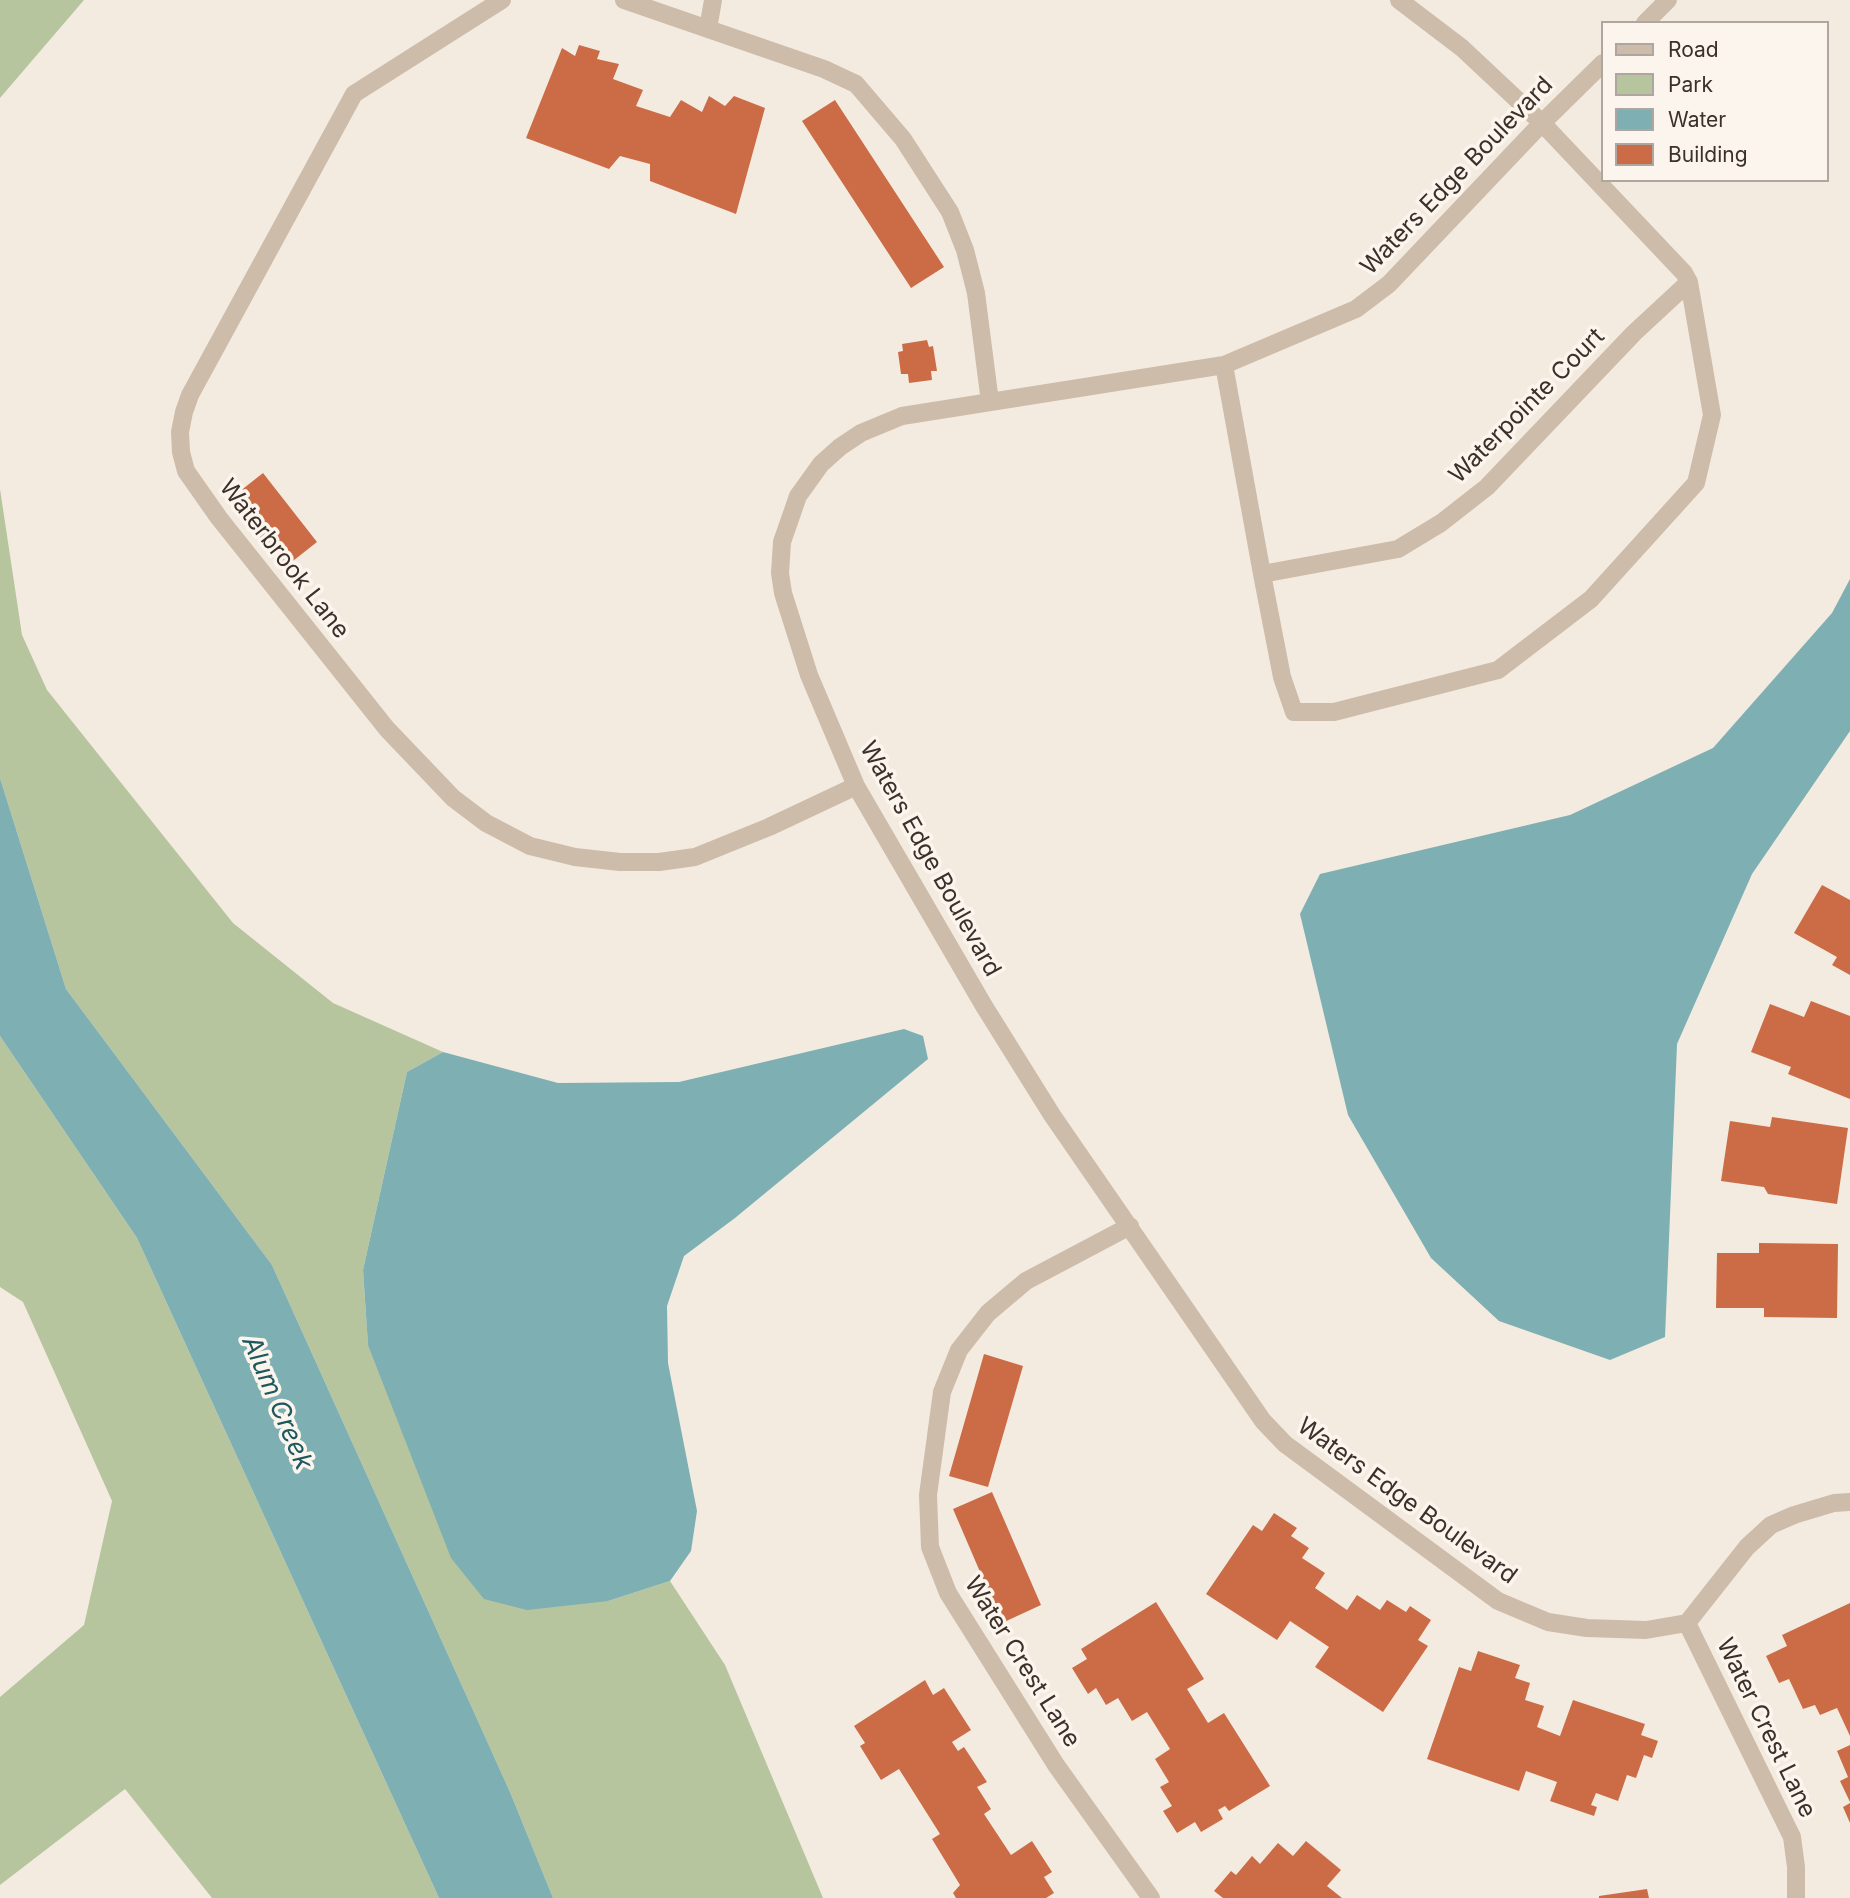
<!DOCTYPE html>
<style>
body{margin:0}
#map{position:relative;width:1850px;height:1898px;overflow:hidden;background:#f4ebe0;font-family:Inter,sans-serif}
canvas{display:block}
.legend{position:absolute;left:1601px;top:21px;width:228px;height:161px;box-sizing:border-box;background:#fbf5ed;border:2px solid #aea69f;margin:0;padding:9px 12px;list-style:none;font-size:21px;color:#3b302a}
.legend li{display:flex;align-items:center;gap:14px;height:35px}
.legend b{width:35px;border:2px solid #aea69f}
</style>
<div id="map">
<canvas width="1850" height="1898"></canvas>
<ul class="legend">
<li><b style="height:9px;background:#cdbcaa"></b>Road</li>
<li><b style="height:19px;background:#b6c59e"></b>Park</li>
<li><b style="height:19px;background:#7dafb3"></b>Water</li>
<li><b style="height:19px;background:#cb6c47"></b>Building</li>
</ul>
</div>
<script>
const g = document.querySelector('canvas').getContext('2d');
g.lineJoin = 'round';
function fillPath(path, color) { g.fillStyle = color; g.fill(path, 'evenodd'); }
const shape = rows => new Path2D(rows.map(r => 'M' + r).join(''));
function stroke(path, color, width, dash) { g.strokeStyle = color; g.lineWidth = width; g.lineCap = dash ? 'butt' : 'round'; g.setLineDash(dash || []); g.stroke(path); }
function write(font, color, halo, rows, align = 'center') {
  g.font = font + ' Inter,sans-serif'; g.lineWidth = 7; g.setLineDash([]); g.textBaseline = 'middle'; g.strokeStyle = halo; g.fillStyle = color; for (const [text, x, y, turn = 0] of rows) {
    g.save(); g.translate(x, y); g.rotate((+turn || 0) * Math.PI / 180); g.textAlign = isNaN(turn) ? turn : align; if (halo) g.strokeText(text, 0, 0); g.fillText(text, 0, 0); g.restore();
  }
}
fillPath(shape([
 [0,0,84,0,0,98],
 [0,489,22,635,47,690,233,923,333,1003,443,1052,407,1072,363,1270,368,1345,608,1601,670,1581,725,1665,823,1898,553,1898,510,1792,272,1265,66,989,0,778],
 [0,1036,137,1238,439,1898,212,1898,125,1789,0,1885,0,1697,84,1625,112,1501,23,1302,0,1287]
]), '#b6c59e');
fillPath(shape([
 [1850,579,1850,731,1752,874,1677,1044,1665,1337,1610,1360,1499,1321,1431,1258,1348,1115,1300,914,1320,874,1570,815,1713,748,1832,613],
 [0,778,66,989,272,1265,510,1792,553,1898,439,1898,137,1238,0,1036],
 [904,1029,923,1036,928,1059,735,1218,684,1256,667,1306,668,1363,697,1511,691,1551,670,1581,608,1601,527,1610,484,1599,451,1558,368,1345,363,1270,407,1072,443,1052,558,1083,679,1082]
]), '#7dafb3');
fillPath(shape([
 [579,45,600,51,597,59,619,64,613,79,643,90,636,106,670,117,681,100,702,112,709,96,725,106,734,96,765,108,736,214,650,181,650,164,620,156,609,169,526,138,562,48,575,56],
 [835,100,944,267,911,288,802,121],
 [927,340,929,347,933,346,937,371,931,371,932,380,909,383,908,374,901,374,898,352,903,351,902,344],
 [263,473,317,542,284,568,230,499],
 [1822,885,1850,900,1850,975,1832,965,1837,957,1794,933],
 [1811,1001,1850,1016,1850,1099,1788,1074,1791,1067,1751,1052,1770,1004,1804,1017],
 [1772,1117,1848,1128,1837,1204,1768,1194,1764,1187,1721,1181,1730,1121,1770,1127],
 [1759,1243,1838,1244,1837,1318,1764,1317,1764,1308,1716,1308,1717,1253,1759,1253],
 [984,1354,1023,1366,988,1487,949,1476],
 [992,1492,1041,1605,1002,1623,953,1509],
 [1274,1513,1297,1528,1291,1536,1309,1548,1302,1558,1325,1573,1315,1588,1347,1610,1357,1595,1380,1610,1387,1600,1406,1612,1410,1606,1431,1620,1418,1640,1428,1646,1383,1712,1315,1667,1329,1647,1290,1621,1277,1640,1206,1594,1253,1525,1262,1531],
 [1156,1602,1204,1679,1187,1689,1208,1723,1224,1713,1270,1786,1229,1811,1225,1806,1218,1810,1223,1819,1201,1832,1195,1822,1177,1833,1163,1811,1172,1806,1160,1787,1169,1782,1155,1759,1170,1749,1147,1712,1132,1721,1118,1698,1106,1705,1096,1688,1088,1694,1072,1668,1087,1659,1081,1649],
 [1850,1603,1850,1736,1837,1708,1820,1715,1815,1705,1803,1709,1789,1679,1779,1683,1766,1656,1787,1646,1782,1635],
 [1478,1651,1520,1665,1515,1678,1530,1683,1525,1700,1544,1706,1537,1727,1560,1736,1573,1700,1645,1724,1641,1735,1658,1741,1652,1758,1644,1755,1636,1778,1627,1775,1618,1801,1596,1793,1591,1805,1597,1807,1594,1816,1550,1801,1557,1782,1526,1771,1519,1791,1427,1759,1459,1667,1471,1671],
 [925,1680,933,1695,944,1688,971,1730,952,1742,958,1751,964,1747,987,1782,977,1787,991,1809,984,1814,1011,1855,1032,1841,1052,1872,1044,1877,1054,1893,1046,1898,956,1898,953,1893,960,1885,932,1839,940,1834,899,1769,881,1780,860,1746,865,1743,854,1726],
 [1850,1745,1850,1802,1840,1781,1848,1777,1837,1751],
 [1850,1803,1850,1823,1843,1807],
 [1306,1841,1341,1870,1327,1886,1342,1898,1223,1898,1214,1891,1231,1871,1236,1875,1252,1856,1260,1864,1278,1843,1293,1856],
 [1647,1889,1649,1898,1599,1898,1599,1896]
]), '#cb6c47');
stroke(shape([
 [502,0,354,94,190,395,184,412,180,432,181,452,186,471,219,518,387,729,453,798,486,823,530,846,575,857,620,862,659,862,695,857,769,827,856,786],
 [624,0,824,69,856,84,903,139,950,212,965,250,976,293,990,402],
 [1645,23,1668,0],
 [708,29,713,0],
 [1603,63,1542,123,1389,284,1356,309,1224,365,902,416,861,433,840,447,821,464,798,496,782,542,780,573,783,593,809,675,856,786,984,1006,1052,1115,1263,1421,1285,1444,1498,1601,1548,1622,1587,1628,1646,1630,1687,1623,1747,1547,1771,1525,1794,1515,1834,1503,1850,1502],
 [1224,365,1262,574,1398,549,1441,523,1487,487,1634,333,1689,282,1684,273,1542,123,1462,48,1399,0],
 [1262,574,1282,677,1294,712,1334,712,1498,670,1591,599,1696,483,1712,415,1689,282],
 [1130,1226,1026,1281,988,1313,959,1350,942,1392,928,1495,930,1547,948,1593,1056,1765,1151,1898],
 [1687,1623,1792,1837,1796,1867,1796,1898]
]), '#cdbcaa', 18);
write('24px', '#3b302a', '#fbf5ed', [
 ["Waters Edge Boulevard",1457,176,-46],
 ["Waterpointe Court",1527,406,-45],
 ["Waterbrook Lane",284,559,52],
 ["Waters Edge Boulevard",930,859,61],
 ["Waters Edge Boulevard",1407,1501,36],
 ["Water Crest Lane",1022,1662,58],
 ["Water Crest Lane",1766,1728,64]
]);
write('italic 26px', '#1d585f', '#fbf5ed', [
 ["Alum Creek",277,1403,67]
]);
</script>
